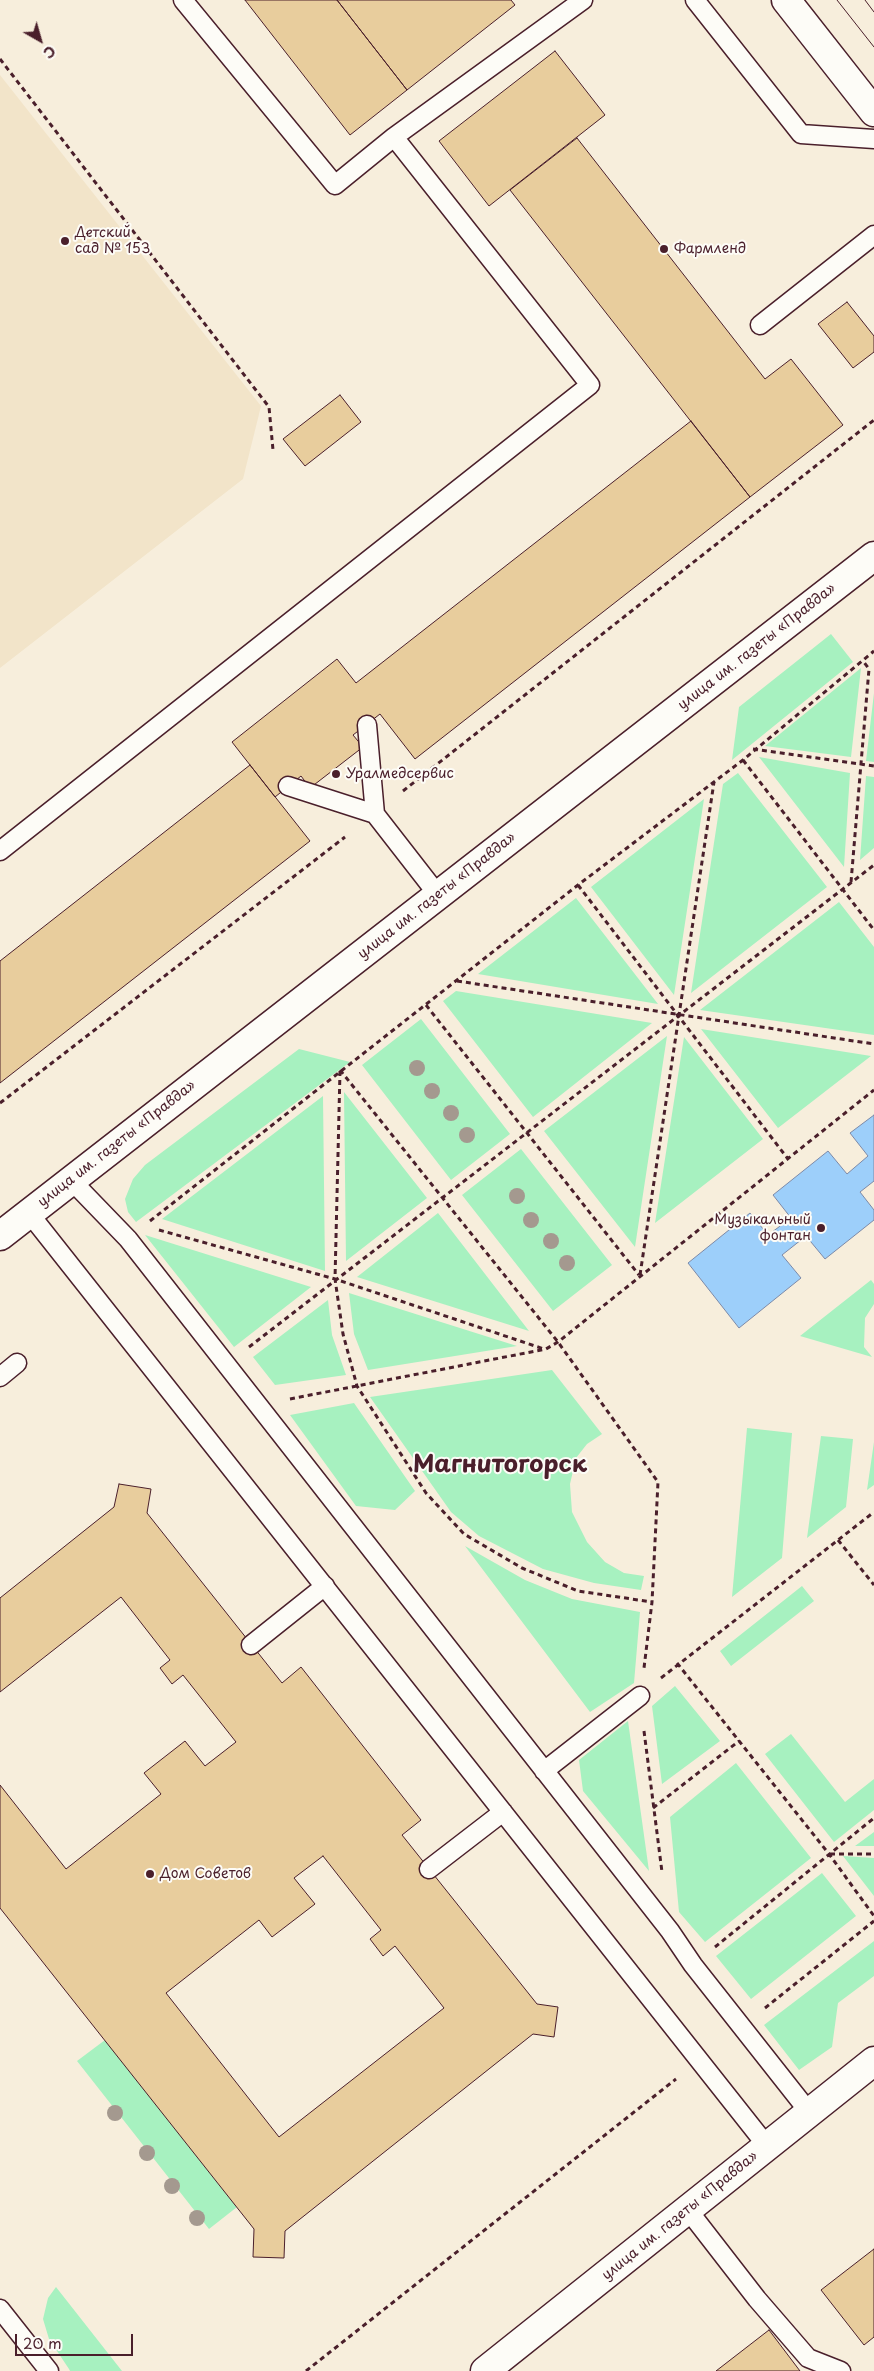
<!DOCTYPE html>
<meta charset="utf-8">
<style>
body{margin:0}
#map{position:relative;width:874px;height:2371px;overflow:hidden;background:#f7eedc;font-family:"Playpen Sans",sans-serif}
canvas{display:block}
.north{position:absolute;left:15px;top:15px;width:50px;height:50px;-webkit-text-stroke:4px #fdfcf7;paint-order:stroke;rotate:142deg;font-size:14px;font-weight:700;line-height:20px;text-align:center;color:#4a1f2b}
.north::after{content:'';display:block;margin:auto;width:18px;height:22px;background:#4a1f2b;clip-path:polygon(50% 0,100% 100%,50% 72%,0 100%)}
.scale{position:absolute;left:15px;top:2334px;width:118px;height:22px;box-sizing:border-box;border:2px solid #4a1f2b;border-top:0;padding-left:6px;font-size:15px;line-height:18px;white-space:nowrap;color:#4a1f2b;-webkit-text-stroke:4px #fdfcf7;paint-order:stroke}
</style>
<div id="map">
<canvas width="874" height="2371"></canvas>
<div class="north">С</div>
<div class="scale">20 m</div>
</div>
<script>
const g = document.querySelector('canvas').getContext('2d');
g.lineJoin = 'round';
function fillPath(path, color) { g.fillStyle = color; g.fill(path, 'evenodd'); }
const shape = rows => new Path2D(rows.map(r => 'M' + r).join(''));
function stroke(path, color, width, dash) { g.strokeStyle = color; g.lineWidth = width; g.lineCap = dash ? 'butt' : 'round'; g.setLineDash(dash || []); g.stroke(path); }
function write(font, color, halo, rows, align = 'center') {
  g.font = font + ' "Playpen Sans",sans-serif'; g.lineWidth = 4; g.setLineDash([]); g.textBaseline = 'middle'; g.strokeStyle = halo; g.fillStyle = color; for (const [text, x, y, turn = 0] of rows) {
    g.save(); g.translate(x, y); g.rotate((+turn || 0) * Math.PI / 180); g.textAlign = isNaN(turn) ? turn : align; if (halo) g.strokeText(text, 0, 0); g.fillText(text, 0, 0); g.restore();
  }
}
fillPath(shape([
 [0,75,261,406,243,479,0,668]
]), '#f2e4c9');
fillPath(shape([
 [831,634,853,662,732,760,739,707],
 [861,668,851,757,765,746],
 [874,693,874,762,866,761],
 [759,757,850,773,844,867],
 [738,773,827,887,691,993,723,784],
 [866,776,874,777,874,848,860,860],
 [704,799,674,995,591,887],
 [576,898,658,1004,478,974],
 [839,902,874,947,874,1035,700,1010],
 [456,991,652,1023,533,1117,443,1001],
 [421,1019,510,1134,451,1180,362,1065],
 [701,1029,871,1056,778,1128],
 [667,1036,635,1247,544,1131],
 [684,1037,763,1139,655,1223],
 [299,1049,350,1062,136,1222,128,1212,125,1199,133,1179,145,1165],
 [344,1092,427,1198,346,1261],
 [323,1096,325,1271,162,1219],
 [521,1149,612,1265,553,1311,462,1195],
 [438,1213,529,1331,357,1277],
 [145,1235,311,1287,234,1347],
 [871,1280,874,1284,874,1304,865,1318,864,1347,872,1357,800,1336],
 [349,1293,517,1346,368,1370,354,1334],
 [328,1300,332,1335,346,1375,275,1385,253,1357],
 [552,1370,602,1434,587,1444,576,1458,570,1484,572,1512,587,1542,605,1562,624,1573,644,1576,641,1590,594,1583,543,1569,479,1536,451,1512,370,1397],
 [354,1403,415,1491,395,1510,356,1506,290,1415],
 [747,1428,792,1433,782,1558,732,1597],
 [821,1436,853,1439,846,1507,807,1538],
 [874,1442,874,1485,867,1490],
 [465,1546,525,1580,572,1599,640,1612,634,1683,590,1712],
 [802,1586,814,1601,731,1666,720,1651],
 [675,1686,720,1741,662,1784,652,1706],
 [628,1721,649,1871,583,1791,579,1760],
 [791,1734,845,1802,874,1779,874,1810,834,1842,765,1754],
 [736,1763,811,1858,705,1942,679,1912,670,1817],
 [874,1832,874,1846,855,1846],
 [843,1856,874,1858,874,1896],
 [822,1873,856,1916,751,1999,716,1956],
 [874,1941,874,1976,838,2003,832,2047,799,2070,764,2025],
 [105,2040,237,2207,209,2229,77,2061],
 [56,2287,122,2371,70,2371,69,2369,49,2339,43,2319,48,2298]
]), '#a7f1c0');
const water = shape([
 [874,1115,874,1181,860,1192,874,1210,874,1220,825,1259,806,1236,782,1255,801,1278,739,1328,688,1263,750,1213,768,1235,791,1218,773,1195,828,1151,847,1174,868,1156,850,1133,874,1115]
]);
fillPath(water, '#9dcffa');
stroke(water, '#7c89a7', 1);
const building = shape([
 [245,0,337,0,407,90,350,135,245,0],
 [337,0,511,0,515,5,407,90,337,0],
 [555,51,605,115,489,206,439,141,555,51],
 [577,138,765,379,791,359,843,425,750,497,510,190,577,138],
 [847,302,874,336,874,352,853,368,818,324,847,302],
 [340,395,361,422,305,466,283,439,340,395],
 [691,421,750,497,415,759,380,714,353,735,363,747,310,788,301,776,275,797,232,742,337,659,356,683,691,421],
 [250,765,310,841,0,1083,0,961,250,765],
 [119,1484,151,1489,147,1513,282,1683,301,1667,421,1820,402,1835,537,2004,558,2007,554,2037,533,2034,285,2231,284,2258,253,2257,254,2229,0,1908,0,1785,66,1869,161,1794,144,1773,185,1741,205,1766,236,1742,183,1675,172,1684,160,1668,170,1660,121,1597,0,1692,0,1598,114,1507,119,1484],
 [323,1856,381,1930,370,1939,383,1956,395,1946,444,2008,279,2137,166,1993,259,1920,272,1937,315,1904,294,1878,323,1856],
 [874,2249,874,2337,864,2345,821,2290,874,2249],
 [769,2330,800,2371,716,2371,769,2330]
]);
fillPath(building, '#e8cd9d');
stroke(building, '#4a1f2b', 1);
const lane = shape([
 [183,0,335,185,394,137],
 [695,0,801,134,874,139],
 [760,325,874,235],
 [367,725,375,814,438,895],
 [288,786,375,814],
 [0,851,590,385,394,137,583,0],
 [71,1180,128,1239,670,1931,693,1965,809,2112],
 [29,1213,767,2146],
 [0,1377,17,1363],
 [251,1645,325,1586],
 [544,1771,640,1696],
 [429,1869,503,1812],
 [688,2210,757,2299,808,2358,841,2371],
 [0,2309,49,2371]
]);
const secondary = shape([
 [786,0,874,112],
 [0,1236,874,556],
 [485,2371,874,2061]
]);
stroke(lane, '#4a1f2b', 21);
stroke(secondary, '#4a1f2b', 31);
stroke(shape([
 [0,59,269,407,273,450],
 [753,749,874,766],
 [743,760,874,930],
 [403,791,874,420],
 [851,882,869,669,863,661],
 [578,885,788,1159],
 [457,981,874,1044],
 [426,1005,639,1275],
 [340,1070,558,1342,658,1482,652,1602,644,1668],
 [340,1071,335,1279,343,1334,357,1386,426,1493,464,1534,522,1568,578,1591,652,1602],
 [0,1103,345,837],
 [150,1221,578,885,743,760,874,651],
 [159,1230,335,1279,544,1349],
 [640,1275,714,782],
 [249,1347,874,865],
 [290,1399,546,1349,558,1342,874,1090],
 [838,1540,874,1585],
 [677,1663,829,1854,874,1916],
 [661,1678,874,1512],
 [644,1731,662,1872],
 [653,1808,739,1741],
 [830,1854,874,1854],
 [715,1947,874,1818],
 [765,2008,874,1921],
 [306,2371,676,2079]
]), '#4a1f2b', 3, [5, 4]);
stroke(lane, '#fdfcf7', 18);
stroke(secondary, '#fdfcf7', 28);
stroke(shape([
 [837,0,874,47],
 [865,0,874,12]
]), '#4a1f2b', 1);
g.fillStyle = '#a4998f';
for (const [x, y] of [
 [417,1068],
 [432,1091],
 [451,1113],
 [467,1135],
 [517,1196],
 [531,1220],
 [551,1241],
 [567,1263],
 [115,2113],
 [147,2153],
 [172,2186],
 [197,2218]
]) { g.beginPath(); g.arc(x, y, 8, 0, 2 * Math.PI); g.fill(); }
for (const [x, y, r, color] of [
 [65,241,5,"#4a1f2b"],
 [664,249,5,"#4a1f2b"],
 [336,774,5,"#4a1f2b"],
 [821,1228,5,"#4a1f2b"],
 [150,1874,5,"#4a1f2b"]
]) { const dot = new Path2D(); dot.arc(x, y, r, 0, 2 * Math.PI); g.fillStyle = color; g.fill(dot); stroke(dot, '#fdfcf7', 2); }
write('14px', '#4a1f2b', '#fdfcf7', [
 ["Детский",75,233],
 ["сад № 153",75,249],
 ["Фармленд",674,249],
 ["Уралмедсервис",346,774],
 ["Музыкальный",811,1220,"right"],
 ["фонтан",811,1236,"right"],
 ["Дом Советов",160,1874]
], 'left');
write('14px', '#4a1f2b', '#fdfcf7', [
 ["улица им. газеты «Правда»",757,647,-38],
 ["улица им. газеты «Правда»",437,896,-38],
 ["улица им. газеты «Правда»",117,1144,-38],
 ["улица им. газеты «Правда»",680,2216,-39]
]);
write('bold 24px', '#4a1f2b', '#fdfcf7', [
 ["Магнитогорск",500,1465]
]);
</script>
